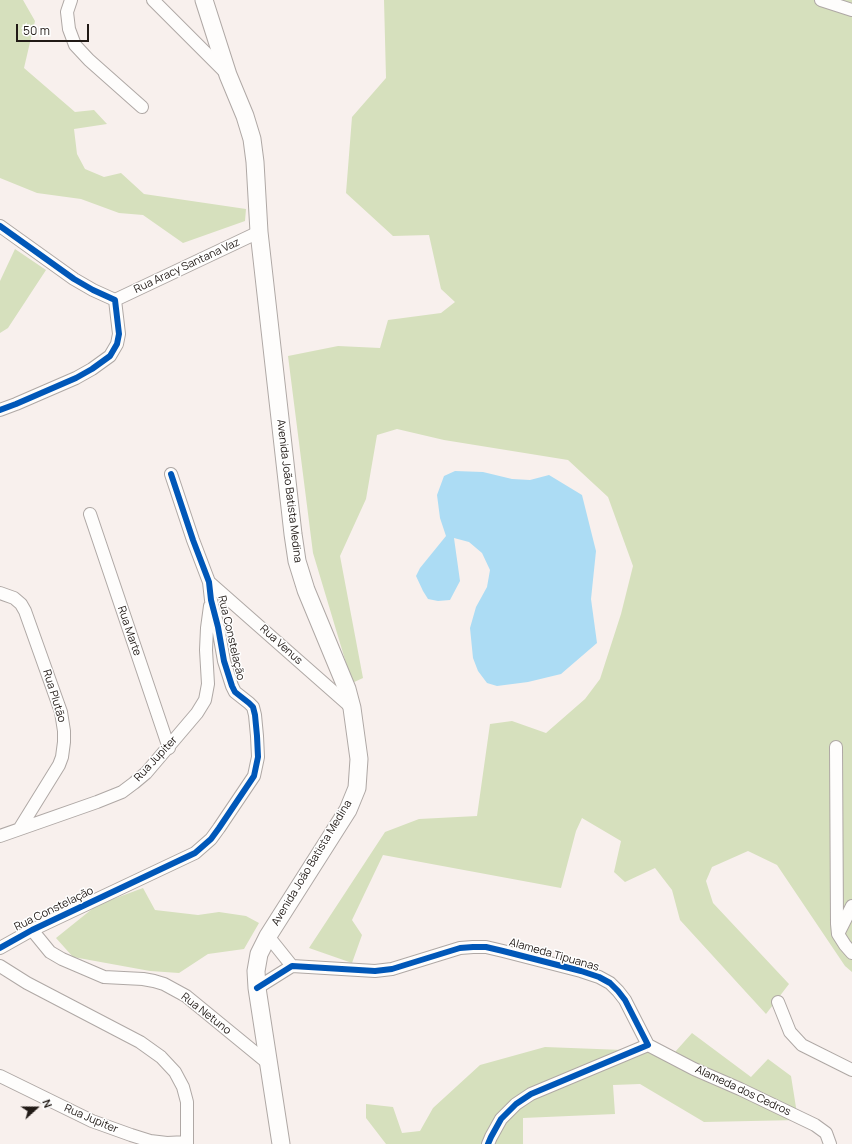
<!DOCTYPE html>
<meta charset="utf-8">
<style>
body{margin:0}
#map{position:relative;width:852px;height:1144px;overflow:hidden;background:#f8f0ed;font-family:Manrope,sans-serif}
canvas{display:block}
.north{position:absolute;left:16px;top:1088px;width:40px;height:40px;-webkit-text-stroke:3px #fff;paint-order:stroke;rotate:69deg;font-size:11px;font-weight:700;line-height:16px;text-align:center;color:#211a16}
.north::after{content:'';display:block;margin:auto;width:14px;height:18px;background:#211a16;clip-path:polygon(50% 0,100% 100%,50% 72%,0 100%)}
.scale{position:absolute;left:16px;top:24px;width:73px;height:18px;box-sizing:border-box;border:2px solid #211a16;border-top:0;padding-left:5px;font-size:12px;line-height:14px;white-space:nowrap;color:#211a16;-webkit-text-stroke:3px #fff;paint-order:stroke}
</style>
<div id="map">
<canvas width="852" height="1144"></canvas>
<div class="north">N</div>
<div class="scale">50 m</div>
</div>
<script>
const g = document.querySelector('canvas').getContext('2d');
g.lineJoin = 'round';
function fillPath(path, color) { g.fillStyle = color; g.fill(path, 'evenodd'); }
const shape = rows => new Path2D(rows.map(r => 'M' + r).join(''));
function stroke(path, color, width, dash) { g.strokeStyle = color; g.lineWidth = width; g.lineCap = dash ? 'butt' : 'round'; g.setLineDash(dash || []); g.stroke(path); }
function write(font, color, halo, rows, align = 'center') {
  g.font = font + ' Manrope,sans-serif'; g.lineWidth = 3; g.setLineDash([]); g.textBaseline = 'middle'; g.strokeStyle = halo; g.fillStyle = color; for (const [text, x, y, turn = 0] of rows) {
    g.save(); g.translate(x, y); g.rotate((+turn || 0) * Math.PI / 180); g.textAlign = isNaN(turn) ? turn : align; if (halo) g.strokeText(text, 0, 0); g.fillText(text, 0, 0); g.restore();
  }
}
fillPath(shape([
 [0,0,23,0,35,21,24,68,75,112,94,110,107,124,74,129,77,154,85,169,104,177,121,173,144,194,246,209,245,221,183,243,143,215,119,213,81,199,37,193,0,178],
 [384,0,852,0,852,972,845,966,777,865,748,851,712,867,706,881,713,903,789,984,766,1014,680,920,672,890,655,868,625,882,614,872,621,841,582,818,576,831,561,888,383,855,352,920,362,935,352,963,309,948,385,832,419,819,477,816,490,724,512,721,546,733,585,699,600,679,621,614,633,566,608,497,568,460,444,440,397,429,377,435,366,499,340,556,363,678,352,683,313,553,288,356,338,346,380,348,388,320,441,313,455,302,441,289,429,235,393,236,346,193,352,117,386,78],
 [15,249,46,270,8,328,0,333,0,281],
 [143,888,155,910,198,915,219,912,246,916,259,923,244,949,208,954,179,973,150,971,73,957,56,938,97,905],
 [692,1033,751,1077,768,1059,791,1076,798,1120,704,1122,640,1084,613,1085,615,1114,523,1118,523,1144,386,1144,366,1118,366,1104,393,1107,402,1133,420,1131,433,1108,480,1065,545,1047,675,1052]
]), '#d6e0bd');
fillPath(shape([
 [455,471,483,472,512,479,530,480,549,475,582,495,596,551,591,599,597,643,561,674,528,682,497,686,487,683,478,671,473,658,470,628,476,607,487,587,490,570,482,553,469,542,454,538,460,581,450,600,438,601,428,599,423,591,416,576,420,568,446,536,440,518,437,495,444,476]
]), '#acdcf4');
const street = shape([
 [71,0,67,12,69,29,75,45,89,60,142,107],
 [153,0,226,73],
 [821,0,852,10],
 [0,226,74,279,93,290,115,300,119,334,117,344,110,356,92,369,76,378,16,404,0,410],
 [115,300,259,232],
 [90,514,169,748],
 [209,582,352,708],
 [0,593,14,598,21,604,25,611,61,712,64,731,64,742,62,757,59,765,20,828],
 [836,747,837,924,838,934,845,945,852,953],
 [0,836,97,802,122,792,134,783,146,773,197,713,205,700,208,684,206,650,207,628,210,606],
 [32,930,50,952,62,959,104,977,143,979,154,981,164,984,186,996,269,1064],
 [838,934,852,906],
 [268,936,292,966],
 [0,948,32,930,195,853,211,839,219,828,254,776,258,757,257,736,255,715,253,707,249,703,235,692,232,686,224,661,218,627,211,600,209,582,193,540,171,474],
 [0,966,27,983,140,1042,161,1057,175,1072,183,1087,187,1102,187,1144],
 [257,988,292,966,375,971,392,969,460,948,473,947,486,947,503,951,581,971,599,977,610,983,618,991,625,1000,648,1045,531,1094,516,1104,501,1119,491,1137,488,1144],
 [778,1002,790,1032,802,1045,852,1070],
 [648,1045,694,1069,740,1089,815,1125,826,1133,830,1144],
 [0,1076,92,1121,131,1135,150,1141,167,1143,187,1142]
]);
const secondary = shape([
 [204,0,228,75,245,116,252,139,255,162,259,232,293,534,297,561,306,590,347,689,352,708,359,759,357,788,348,810,268,936,259,954,256,971,257,988,281,1144]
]);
stroke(street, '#afa8a5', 14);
stroke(secondary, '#afa8a5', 19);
stroke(street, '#fefdfc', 12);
stroke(secondary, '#fefdfc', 17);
stroke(shape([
 [0,226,74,279,93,290,115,300,119,334,117,344,110,356,92,369,76,378,16,404,0,410],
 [0,948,32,930,195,853,211,839,219,828,254,776,258,757,257,736,255,715,253,707,249,703,235,692,232,686,224,661,218,627,211,600,209,582,193,540,171,474],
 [257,988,292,966,375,971,392,969,460,948,473,947,486,947,503,951,581,971,599,977,610,983,618,991,625,1000,648,1045,531,1094,516,1104,501,1119,491,1137,488,1144]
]), '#0057b8', 6);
write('11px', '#211a16', '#fff', [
 ["Rua Aracy Santana Vaz",187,266,-25],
 ["Avenida João Batista Medina",289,491,83],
 ["Rua Marte",129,631,71],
 ["Rua Constelação",231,638,77],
 ["Rua Venus",281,645,42],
 ["Rua Plutão",54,696,73],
 ["Rua Jupiter",156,759,-47],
 ["Avenida João Batista Medina",312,863,-59],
 ["Rua Constelação",54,909,-26],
 ["Alameda Tipuanas",554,955,16],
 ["Rua Netuno",206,1014,38],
 ["Alameda dos Cedros",743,1091,25],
 ["Rua Jupiter",91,1119,23]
]);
</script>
